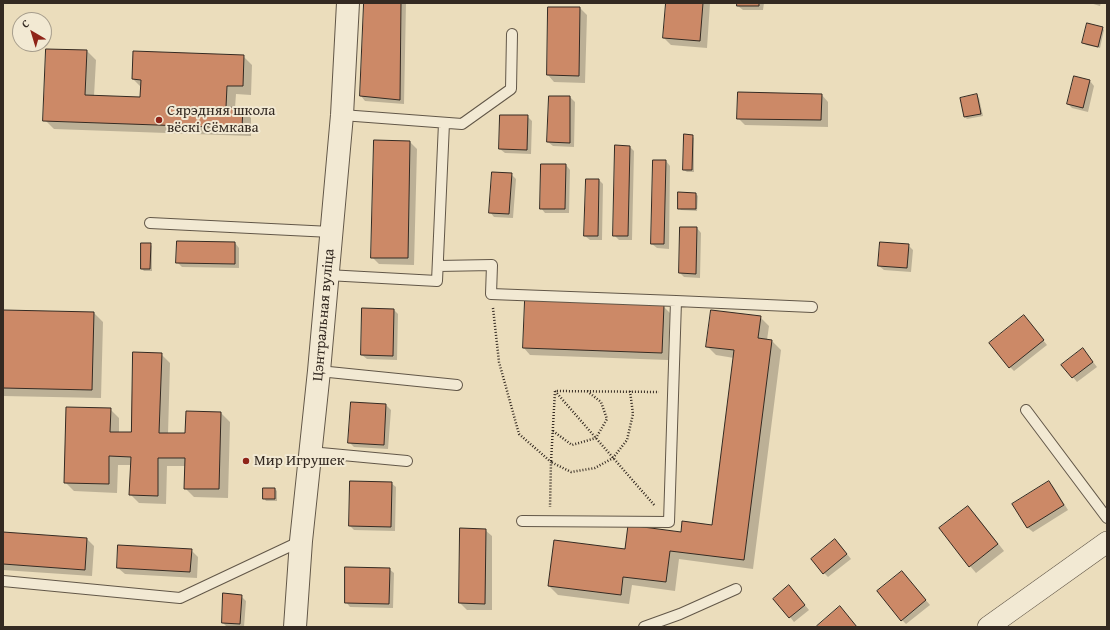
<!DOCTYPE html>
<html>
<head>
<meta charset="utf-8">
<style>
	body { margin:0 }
	#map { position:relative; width:1110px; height:630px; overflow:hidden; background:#ebddbc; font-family:"Gentium Book Plus",serif }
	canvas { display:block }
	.frame { position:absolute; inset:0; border:4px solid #342a22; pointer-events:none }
	.north { position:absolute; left:12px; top:12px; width:40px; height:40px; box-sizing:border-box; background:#f2e9d3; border:1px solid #a69d8c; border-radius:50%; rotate:322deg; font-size:11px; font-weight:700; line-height:16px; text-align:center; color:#342a22 }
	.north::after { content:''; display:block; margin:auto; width:14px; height:18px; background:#8f2418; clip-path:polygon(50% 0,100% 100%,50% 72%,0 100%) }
</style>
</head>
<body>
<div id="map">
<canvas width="1110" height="630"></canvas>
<div class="frame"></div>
<div class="north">С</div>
</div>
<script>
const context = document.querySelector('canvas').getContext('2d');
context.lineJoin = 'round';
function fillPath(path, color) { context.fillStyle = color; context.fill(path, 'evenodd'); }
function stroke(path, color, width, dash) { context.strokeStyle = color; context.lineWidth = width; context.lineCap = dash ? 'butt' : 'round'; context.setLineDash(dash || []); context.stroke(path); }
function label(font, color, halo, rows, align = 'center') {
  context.font = font + ' "Gentium Book Plus",serif'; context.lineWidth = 4; context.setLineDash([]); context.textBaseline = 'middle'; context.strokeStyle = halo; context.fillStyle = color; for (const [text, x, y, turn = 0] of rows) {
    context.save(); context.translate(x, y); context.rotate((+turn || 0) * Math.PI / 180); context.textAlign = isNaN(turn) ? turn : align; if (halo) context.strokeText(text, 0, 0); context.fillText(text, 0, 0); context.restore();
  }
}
fillPath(new Path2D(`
	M365 3H406L404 104 365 101 361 96Z
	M667 3H710L707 48 671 45 664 38Z
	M738 3H764L763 10H743L738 6Z
	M1090 3H1101L1100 6Z
	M580 8 587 15 585 83 554 82 548 75Z
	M1102 28 1104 30 1100 48 1086 45 1084 43Z
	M87 51 96 60 94 96 141 98 142 88 133 79 243 56 252 65 251 95 236 94 235 108 242 109 251 118V136L54 129 45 120Z
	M1090 81 1094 86 1088 112 1072 108 1068 104Z
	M822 95 828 102V127L745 125 738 118Z
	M977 96 979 98 983 116 967 119 965 117Z
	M549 97H570L575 102 574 147 553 146 548 142Z
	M527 116 532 121 531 154 505 153 500 149Z
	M692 136 694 138V172H687L684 170Z
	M410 142 417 149 414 265 379 264 372 257Z
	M630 147 634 151 632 240H619L614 235Z
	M666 161 670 166 669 249 657 248 652 244Z
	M566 165 570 170 569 213H545L541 208Z
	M511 174 516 179 513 218 494 217 490 212Z
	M599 180 603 184 602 240H590L585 236Z
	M696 194 698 196 697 211 681 210 679 208Z
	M697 228 701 233 700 278 684 277 680 273Z
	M235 243 239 248V268L182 267 177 262Z
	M150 244 152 246V271H144L142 269Z
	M908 245 913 250 911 272 884 270 879 266Z
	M663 306 670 313 668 360 530 355 524 348Z
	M394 310 398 314 397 360 367 359 362 355Z
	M3 311 94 313 103 322 101 398 3 396Z
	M760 317 769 326 767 340 772 341 781 350 753 569 679 559 675 591 632 585 629 604 558 595 549 586 626 550 682 533 713 526 734 358 716 355 707 346Z
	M1028 321 1047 345 1014 371 1010 367Z
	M161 354 170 363 168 434H186L221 413 230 422 228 498 194 497 185 488V466H167L166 504 139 503 130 494 131 465H118L117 493 74 491 65 482 110 409 119 418V433H132Z
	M1087 354 1097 367 1077 382 1063 365Z
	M352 403 386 405 391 410 388 449 354 447 349 442Z
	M1048 482 1053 486 1068 510 1033 532 1028 528 1013 504Z
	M391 483 396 487 395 531 354 530 350 526Z
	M275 489 277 491V501H266L264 498Z
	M968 507 975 514 1004 551 976 573 970 566Z
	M485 530 492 536V610H467L460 603Z
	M3 533 87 539 94 546 92 576 3 570Z
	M840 545 851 559 828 577 824 573Z
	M191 550 198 557 197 578 125 574 118 568Z
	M389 569 394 573 393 608 350 607 346 602Z
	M906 577 930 605 906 624 902 620Z
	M793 591 809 610 794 622 790 617Z
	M241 596 246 601 244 627H227L223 623Z`), '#0003');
const building = new Path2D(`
	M364 3H401L400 100 360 96Z
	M666 3H703L700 41 663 38Z
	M737 3H759V6H737Z
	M548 7H580L579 76 547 75Z
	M1087 23 1103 27 1098 47 1082 43Z
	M46 49 87 50 85 95 140 97 141 80 132 79 133 51 244 55 243 86H227L226 107 243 108 242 128 43 121Z
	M1074 76 1090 80 1083 108 1067 104Z
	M738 92 822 94 821 120 737 119Z
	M977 94 981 114 964 117 960 98Z
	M549 96H570V143L547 142Z
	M500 115H528L527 150 499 149Z
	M684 134 693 135 692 170H683Z
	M374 140 410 141 408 258H371Z
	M615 145 630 146 628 236H613Z
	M653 160H666L664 244H651Z
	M541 164H566L565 209H540Z
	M492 172 512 173 509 214 489 213Z
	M586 179H599L598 236H584Z
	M678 192 696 193V209H678Z
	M680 227H697L696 274 679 273Z
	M177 241 235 242V264L176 263Z
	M880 242 909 244 907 268 878 266Z
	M141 243H151L150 269H141Z
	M525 300 664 305 662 353 523 348Z
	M362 308 394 309 393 356 361 355Z
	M3 310 94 312 92 390 3 388Z
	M711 310 761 316 758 338 772 340 744 560 670 551 666 582 623 577 621 595 548 586 554 540 625 549 628 525 681 532 682 521 712 525 734 350 706 347Z
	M1024 315 1044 340 1009 368 989 343Z
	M1083 348 1093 362 1072 378 1061 365Z
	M133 352 162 353 159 433H185L186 411 221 412 219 489H184L185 458H158V496L129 495 131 457 109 456V484L64 483 66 407 111 408 110 432H131Z
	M351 402 386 404 384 445 348 443Z
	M350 481 392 482 391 527 349 526Z
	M1049 481 1064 505 1027 528 1012 504Z
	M263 488H275V499H263Z
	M968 506 998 544 969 567 939 528Z
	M460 528 486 529 485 604 459 603Z
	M3 532 87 538 85 570 3 564Z
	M835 539 847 554 823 574 811 559Z
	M118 545 192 549 190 572 117 568Z
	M345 567 390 568 389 604 345 603Z
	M902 571 926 600 901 621 877 591Z
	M789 585 805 605 789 618 773 599Z
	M223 593 242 595 240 624 222 623Z
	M840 606 857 627H818L817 626Z`);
fillPath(building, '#cc8967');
stroke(building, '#342a22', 1);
const service = new Path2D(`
	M342 115 462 124 511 89 512 34
	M150 223 331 232
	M438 266 492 265 491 294 676 301 669 522 522 521
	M327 275 437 281 444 123
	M676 301 812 307
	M319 371 457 385
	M1026 410 1107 518
	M310 452 407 461
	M3 581 180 598 301 541
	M644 627 680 614 736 589`);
const minor = new Path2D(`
	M988 627 1107 542`);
const tertiary = new Path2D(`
	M295 627 301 541 319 371 342 115 348 3`);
stroke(service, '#625748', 12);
stroke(minor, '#625748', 22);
stroke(tertiary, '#625748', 24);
stroke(new Path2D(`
	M493 308 499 362 519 434 551 462 550 507
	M555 391 655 506
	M630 391 633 414 627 440 613 458 595 468 571 472 551 462 555 391 659 392
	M553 431 572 445 596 438 607 419 601 402 587 391`), '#342a22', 2.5, [1, 2]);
stroke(service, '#f2e9d3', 10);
stroke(minor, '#f2e9d3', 21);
stroke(tertiary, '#f2e9d3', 22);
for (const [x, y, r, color] of [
	[159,120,4,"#8f2418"],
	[246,461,4,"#8f2418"]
]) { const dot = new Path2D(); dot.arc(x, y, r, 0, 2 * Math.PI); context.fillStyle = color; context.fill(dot); stroke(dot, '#f2e9d3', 1.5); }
label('15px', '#342a22', '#f2e9d3', [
	["Сярэдняя школа",167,111],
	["вёскі Сёмкава",167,128],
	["Мир Игрушек",254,461]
], 'left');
label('15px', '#342a22', '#f2e9d3', [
	["Цэнтральная вуліца",324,315,-85]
]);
</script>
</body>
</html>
